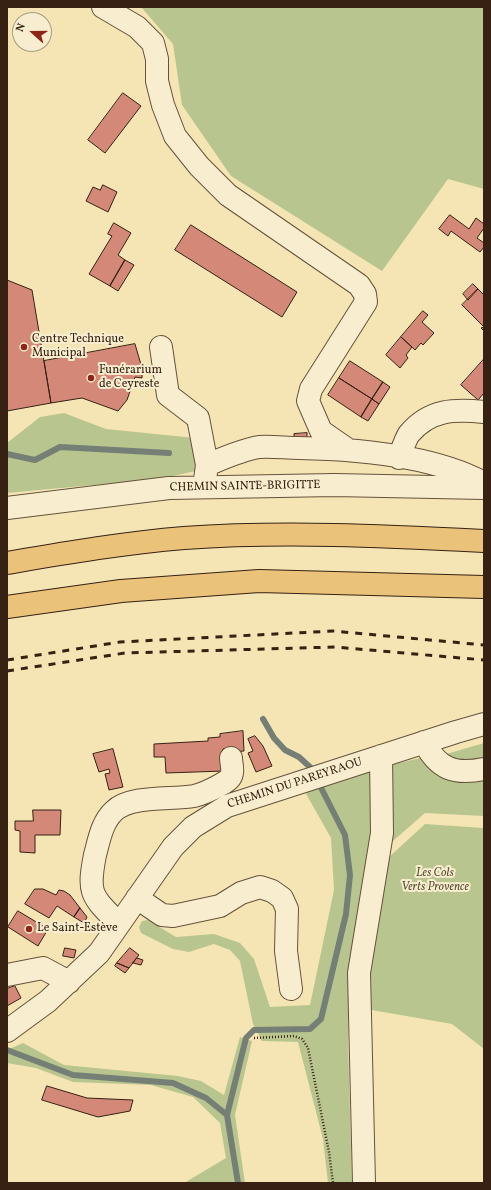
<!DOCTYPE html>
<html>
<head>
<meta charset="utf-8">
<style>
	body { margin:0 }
	#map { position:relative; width:491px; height:1190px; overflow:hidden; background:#f5e5b5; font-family:Vollkorn,serif }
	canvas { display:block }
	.frame { position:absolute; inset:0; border:8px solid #362113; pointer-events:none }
	.north { position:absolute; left:12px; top:12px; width:40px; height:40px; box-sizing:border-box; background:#f8eecf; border:1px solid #aa9c84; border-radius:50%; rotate:291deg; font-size:11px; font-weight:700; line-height:16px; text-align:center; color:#362113 }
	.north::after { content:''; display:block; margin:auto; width:14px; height:18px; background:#8f2418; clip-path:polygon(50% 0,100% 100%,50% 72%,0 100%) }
</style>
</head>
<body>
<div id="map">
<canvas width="491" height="1190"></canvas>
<div class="frame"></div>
<div class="north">N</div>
</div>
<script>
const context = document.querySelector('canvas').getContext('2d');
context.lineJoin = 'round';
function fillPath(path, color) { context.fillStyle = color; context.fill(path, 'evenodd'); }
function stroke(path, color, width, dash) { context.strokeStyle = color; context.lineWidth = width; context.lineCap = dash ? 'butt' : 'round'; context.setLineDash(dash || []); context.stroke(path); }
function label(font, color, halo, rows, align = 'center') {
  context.font = font + ' Vollkorn,serif'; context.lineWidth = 4; context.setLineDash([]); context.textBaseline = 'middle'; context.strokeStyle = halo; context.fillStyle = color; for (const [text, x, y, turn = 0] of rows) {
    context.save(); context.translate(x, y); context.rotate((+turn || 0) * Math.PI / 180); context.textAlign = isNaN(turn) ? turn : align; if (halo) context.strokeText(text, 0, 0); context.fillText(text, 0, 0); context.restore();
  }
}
fillPath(new Path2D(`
	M141 7H484V189L448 179 382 271 231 176 182 105 173 44Z
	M64 413 106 429 195 438 196 471 159 479 7 493V443L40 417Z
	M484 743V764L476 766 443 755Z
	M420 758 449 777 484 780V816L425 813 393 841 391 765Z
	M374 771 373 827 349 970 348 1041 352 1183H328L323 1139 298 1042 262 1041 253 1024 240 961 230 950 214 944 189 952 173 949 141 933 139 927 142 921 148 920 176 937 214 934 240 943 254 959 270 1007 310 1005 334 890 331 838 305 792Z
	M425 824 484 828V1049L452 1024 366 1009 376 934 388 858Z
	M240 1037 252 1041 235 1115 245 1183H184L226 1158 220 1123 193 1097 151 1085 73 1082 36 1068 7 1063V1050L23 1043 64 1065 178 1076 201 1081 224 1095Z`), '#b9c58f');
stroke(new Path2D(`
	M7 454 35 460 60 447 169 453
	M7 1050 73 1075 173 1083 206 1098 227 1115 238 1183
	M227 1115 246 1038 254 1030 310 1029 321 1019 346 914 350 875 345 835 311 768 299 757 285 750 274 738 263 719`), '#757f75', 6);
const building = new Path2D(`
	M123 93 141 106 105 153 88 140Z
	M103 185 117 192 108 212 86 201 93 187 100 190Z
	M450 215 469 229 476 218 484 224V228L477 238 484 243V247L480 252 451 231 448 236 439 229Z
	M114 223 131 233 118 255 125 260 110 286 89 274 112 236 108 234Z
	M191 225 297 292 282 317 175 250Z
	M125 260 134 265 118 291 110 286Z
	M7 280 32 290 51 403 7 411Z
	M473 284 478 289 468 300 463 294Z
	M478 289 484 295V331L481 328 484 327 462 305Z
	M423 311 428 315 422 322 434 333 423 345 421 343 415 350 401 337Z
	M401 337 412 347 406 355 408 358 400 368 386 355Z
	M135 344 142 368V378L135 377 127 400 118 411 82 398 51 403 44 361Z
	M484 359V393L478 400 461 385Z
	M350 361 383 382 372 399 339 378Z
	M339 378 372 399 361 417 328 395Z
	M383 382 390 387 379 404 372 399Z
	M372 399 379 404 368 421 361 417Z
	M307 433V441H294V434Z
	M243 731 244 751 231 752 228 748 223 749 224 771 166 773 165 757H154V744L208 741V738L220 737V734Z
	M255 736 263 746 272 766 256 772 248 753 253 751 248 739Z
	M113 749 123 787 109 790 105 774 110 773 109 769 99 772 93 754Z
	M33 810H61L60 835H35V853L20 852V831L15 830V821H33Z
	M35 889H43L56 895 59 890 64 891 70 895 80 908 74 917 57 906 49 918 25 904Z
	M80 908 87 917 84 923 74 917Z
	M18 911 48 929 38 946 8 927Z
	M65 948 76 950 74 958 63 956Z
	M130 948 139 955 129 968 117 963Z
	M137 958 143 960 141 965 133 963Z
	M117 963 129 968 125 973 115 966Z
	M15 986 21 998 7 1006V989Z
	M47 1086 87 1098 133 1100 130 1111 98 1117 42 1100Z`);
fillPath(building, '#d38878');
stroke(building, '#362113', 1);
const minor = new Path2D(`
	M103 7 137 27 153 43 157 59V81L163 105 175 136 199 166 228 195 359 285 365 294 366 302 311 389 308 401 321 431 347 449
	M161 347 168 395 198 418 207 465
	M399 458C402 450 405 440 409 434 430 409 455 409 484 412
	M204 487 207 465C224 458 241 450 259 447 272 446 286 448 299 448 357 449 432 455 484 483
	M7 508 169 488 334 485 484 488
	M424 742C438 769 454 775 484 769
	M137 898 162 915 173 916 220 906 241 893 260 887 272 891 282 898 287 909 286 951 291 989
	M119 924C92 896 87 895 95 855 99 840 102 822 114 811 131 795 171 800 194 796 204 794 213 789 222 784 227 781 231 779 232 773 233 769 231 762 231 758
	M7 975 43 968 69 982
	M7 1031 48 1001 99 953 173 847 193 827 227 806 456 732 484 724
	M364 1183 359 973 382 833 381 756`);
const highway = new Path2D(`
	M7 563C66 553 124 543 184 538 284 531 384 536 484 541
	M7 607 121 591 259 581 484 587`);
stroke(minor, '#66523c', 24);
stroke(highway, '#362113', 24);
stroke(new Path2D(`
	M254 1038 294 1036 302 1039 308 1048 329 1152 333 1183`), '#362113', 2.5, [1, 2]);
stroke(minor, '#f8eecf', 22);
stroke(highway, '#eac27a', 22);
stroke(new Path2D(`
	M7 660 120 642 333 631 484 645
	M7 671 125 653 335 647 484 660`), '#362113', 3, [7, 7]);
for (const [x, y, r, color] of [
	[24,347,4,"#8f2418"],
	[91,378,4,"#8f2418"],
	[29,929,4,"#8f2418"]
]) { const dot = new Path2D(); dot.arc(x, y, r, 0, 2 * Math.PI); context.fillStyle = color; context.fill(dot); stroke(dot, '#f8eecf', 1.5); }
label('12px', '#362113', '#f8eecf', [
	["Centre Technique",32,340],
	["Municipal",32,354],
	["Funérarium",99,371],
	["de Ceyreste",99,385],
	["Le Saint-Estève",37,929]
], 'left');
label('12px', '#362113', '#f8eecf', [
	["CHEMIN SAINTE-BRIGITTE",245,487,-1],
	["CHEMIN DU PAREYRAOU",295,784,-18]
]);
label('italic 12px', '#5d5238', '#f8eecf', [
	["Les Cols",435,874],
	["Verts Provence",435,888]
]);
</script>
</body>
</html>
